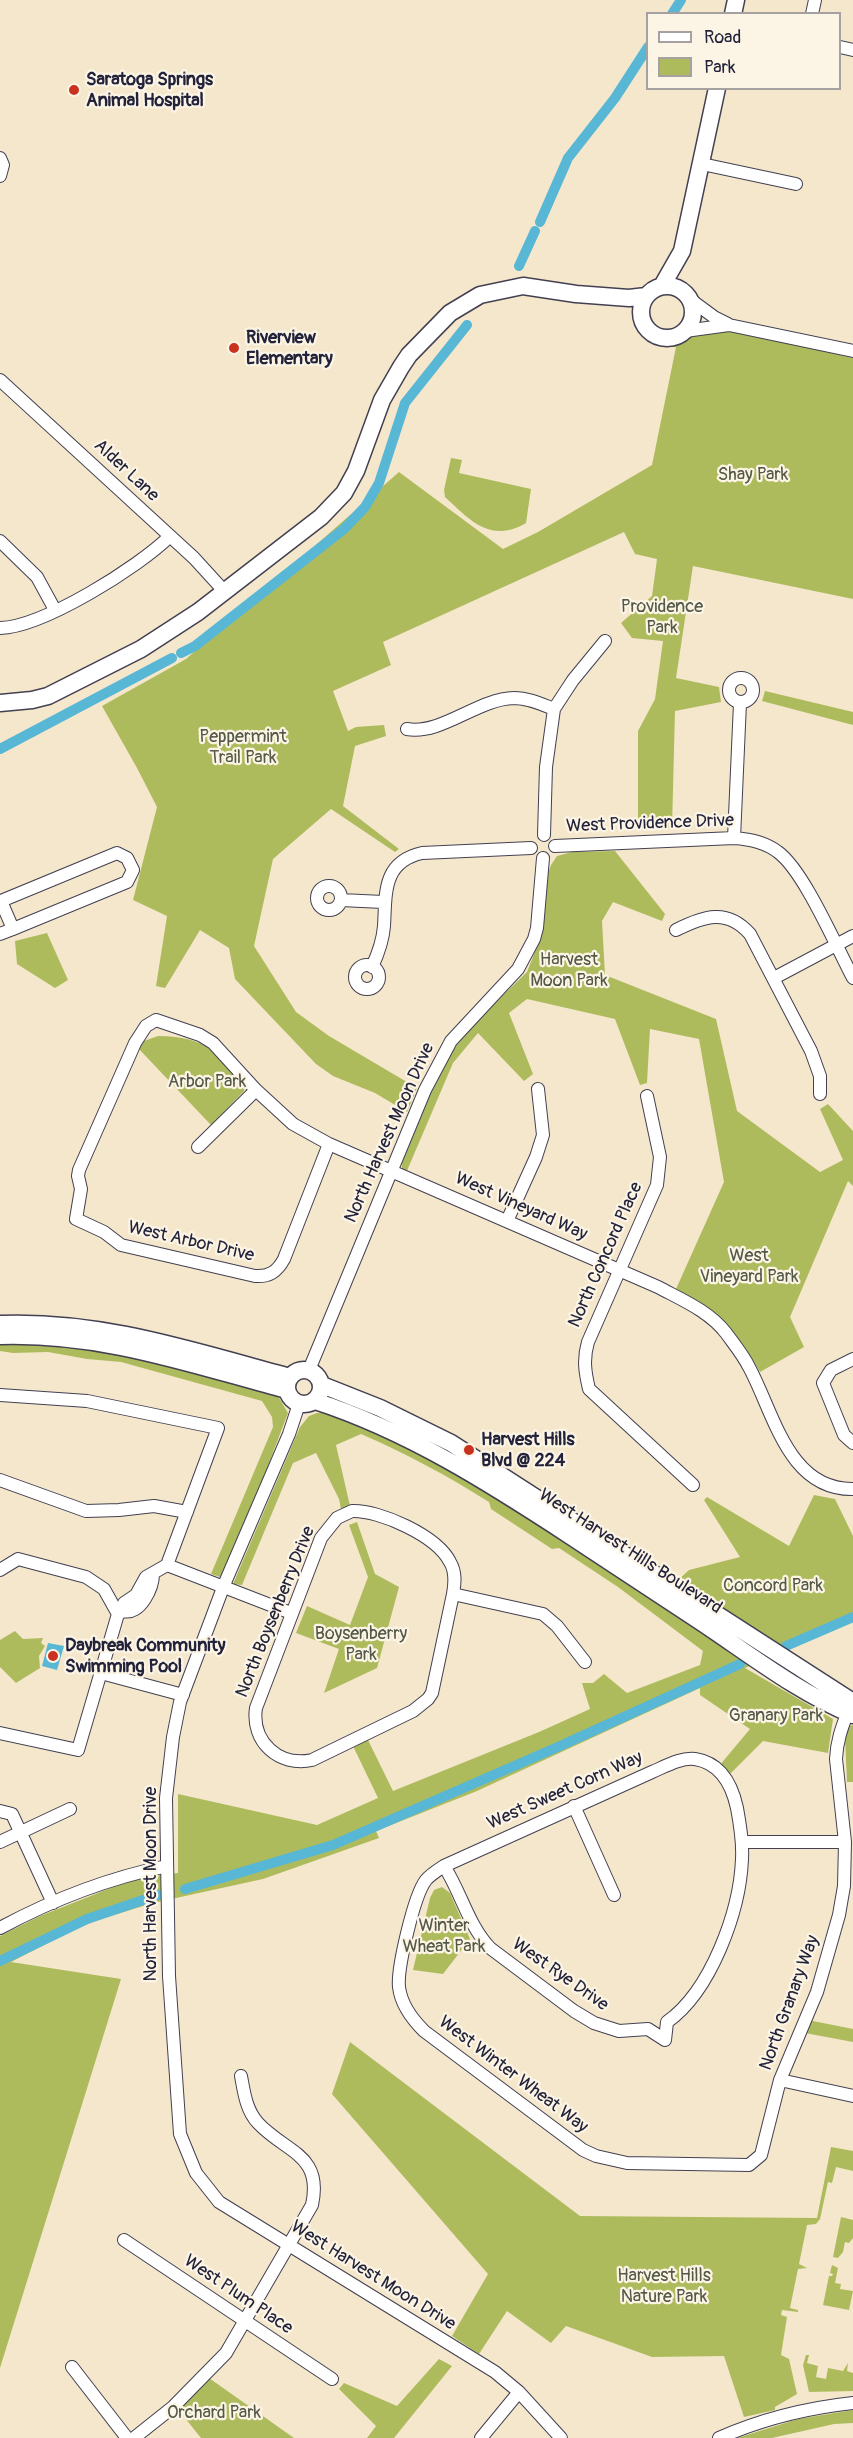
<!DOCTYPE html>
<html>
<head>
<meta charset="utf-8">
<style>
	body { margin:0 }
	#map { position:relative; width:853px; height:2438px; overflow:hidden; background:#f5e7cc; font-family:Pangolin,sans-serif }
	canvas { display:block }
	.legend { position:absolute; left:646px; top:12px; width:195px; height:78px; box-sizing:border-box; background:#fcf5e5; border:2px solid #a5a1a1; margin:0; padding:8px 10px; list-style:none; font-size:18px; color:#22223b }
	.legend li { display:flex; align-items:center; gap:12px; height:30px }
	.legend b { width:30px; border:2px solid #a5a1a1 }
</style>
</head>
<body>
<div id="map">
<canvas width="853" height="2438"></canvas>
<ul class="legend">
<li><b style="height:8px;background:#fff"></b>Road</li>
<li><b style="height:16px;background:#aebb5d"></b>Park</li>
</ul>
</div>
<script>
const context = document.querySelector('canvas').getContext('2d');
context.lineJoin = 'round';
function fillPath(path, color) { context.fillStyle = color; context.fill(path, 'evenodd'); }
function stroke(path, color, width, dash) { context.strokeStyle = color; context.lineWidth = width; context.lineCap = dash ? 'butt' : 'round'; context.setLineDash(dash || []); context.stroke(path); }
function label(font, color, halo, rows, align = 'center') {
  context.font = font + ' Pangolin,sans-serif'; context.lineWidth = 4.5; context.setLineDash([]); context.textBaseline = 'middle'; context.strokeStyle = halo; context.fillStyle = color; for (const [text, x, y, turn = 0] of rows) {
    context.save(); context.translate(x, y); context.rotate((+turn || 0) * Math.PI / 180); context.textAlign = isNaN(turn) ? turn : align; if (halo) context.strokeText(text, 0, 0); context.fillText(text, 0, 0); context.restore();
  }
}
fillPath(new Path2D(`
	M716 330 742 333 853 358V599L693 566 676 678 719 687 721 702 675 711 672 828 638 830V731L655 699 663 641 632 638 621 623 652 596 657 559 635 554 624 532 383 642 391 665 333 691 348 731 356 727 384 725 386 736 355 746 343 806 399 849 395 852 331 809 273 859 254 946 296 1012 329 1036 417 1088 407 1112 375 1093 333 1076 316 1064 235 979 229 948 200 930 165 988 156 986 167 916 133 900 157 807 137 768 102 706 186 659 399 472 503 549 538 532 652 465 676 347H669C676 337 703 333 716 330Z
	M451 458 462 460 459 473 531 489 526 523C490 544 470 520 445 497L444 490Z
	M765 691 853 712V725L762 701Z
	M615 851 665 914 662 921 613 902 602 921 605 975 716 1019 737 1111 820 1172 843 1160 820 1109 828 1104 853 1131V1186L848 1181 790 1317 804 1347 760 1372C739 1334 714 1309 676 1289L724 1182 699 1039 650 1029 647 1083 640 1085 615 1019 527 999 509 1013 533 1074 524 1081 478 1033 453 1063 406 1173 402 1168V1162L442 1065 471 1026 527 972 542 934 547 876 551 865 557 856 572 852Z
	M47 933 68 980 55 988 17 964 15 941Z
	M158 1036C208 1037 213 1051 245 1084L244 1091 211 1125 138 1048 144 1041Z
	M0 1341 118 1350 278 1396 288 1413 227 1574 220 1577 211 1574 273 1427 272 1417 262 1401 121 1362 87 1359 48 1352 13 1353 0 1351Z
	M317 1413H329L341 1419 343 1417 409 1448 472 1482 730 1652 761 1638 677 1581 689 1570 740 1557 704 1500 707 1497 789 1546 814 1495 835 1499 853 1536V1621L745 1668 833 1719 828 1753 763 1741 728 1776 719 1766 750 1729 700 1695V1688L477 1791 376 1831 379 1838 263 1879 153 1903 98 1920 75 1929 11 1962 121 1979 0 2368V1936L40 1916 136 1878 178 1873V1794L317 1825 378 1798 353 1746 368 1740 393 1791 539 1732 590 1709 582 1683H593L604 1674 627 1693 700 1665 703 1651 618 1587 559 1548 552 1549 491 1509 489 1502C448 1476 405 1453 361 1434L336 1445 350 1506 341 1509 339 1499 316 1453 293 1463 242 1585 233 1584 300 1427 309 1416Z
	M357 1522 375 1574 399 1587 377 1668 324 1693 339 1649 296 1633 307 1606 350 1625 368 1577 349 1525Z
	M15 1631 23 1639 43 1638 41 1643 45 1646 39 1656 40 1668 16 1683 0 1667V1640Z
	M853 1725V1782H847L845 1737 846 1727Z
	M442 1887 450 1893 470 1939 443 1974 413 1970 430 1898 434 1890Z
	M808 2020 853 2029V2042L805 2033Z
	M350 2042 580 2216 817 2218 831 2147 853 2151V2171L836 2167 832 2183 828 2182 820 2219 816 2224 807 2225 799 2264 807 2268 798 2269 790 2308 798 2310V2312L782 2310 781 2315 787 2317 781 2355 789 2359 797 2394 775 2407V2410L744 2417 724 2356 652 2357 566 2326 551 2343 507 2311 479 2354 452 2336 488 2274 332 2094Z
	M841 2217 853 2220V2238L849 2243 845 2242 843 2252 838 2258 833 2257Z
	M832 2265 838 2268 835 2283 841 2284 840 2289 853 2291 849 2310 823 2305 829 2276H832L833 2274 830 2273Z
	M806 2355H809L807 2363 818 2366 816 2377 826 2379 828 2368 843 2371 848 2363 847 2371 853 2373V2391L809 2392 803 2365Z
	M439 2359 452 2366 394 2438H367L376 2426 339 2389 344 2383 397 2406Z
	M209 2378 294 2438H201L177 2408Z
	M853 2410V2423L834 2424 772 2438H737L798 2419Z`), '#aebb5d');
fillPath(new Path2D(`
	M48 1643 64 1646 57 1670 42 1666Z`), '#57b7d5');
stroke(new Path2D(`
	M672 14 681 0
	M540 222 568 158 615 98 648 47
	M519 266 535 231
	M181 653 195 646 344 529 365 507 379 483 405 403 467 325
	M0 749 172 658
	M786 1646 853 1617
	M185 1889 333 1845 560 1746 740 1664
	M0 1961 87 1919 158 1895`), '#57b7d5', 10);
const street = new Path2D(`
	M812 14 815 0
	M840 47 853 50
	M0 158 3 165 0 176
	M702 164 796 184
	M691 300 714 317 728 324
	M685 331 729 325 853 351
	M0 380 194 558 225 592
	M0 541 37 577 55 610
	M0 628C43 627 139 567 170 536
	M729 690a12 12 0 1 1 24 0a12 12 0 1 1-24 0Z
	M407 729C442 735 477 699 514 698 528 698 541 704 554 709
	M544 835 546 767 554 709 573 680 605 641
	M734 838 740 703
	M555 846 734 838C750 839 765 842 778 852 804 871 836 946 853 978
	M317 898a12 12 0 1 1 24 0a12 12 0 1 1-24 0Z
	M341 900 383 902
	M676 930C704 916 727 908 750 934L811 1051 820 1076V1094
	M0 934 13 929 127 882 133 870 127 858 117 853 1 901 13 929
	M355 977a12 12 0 1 1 24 0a12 12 0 1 1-24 0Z
	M372 967C378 954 383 940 384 926 386 894 382 862 422 853L531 848
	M774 978 853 936
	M647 1096 660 1157 657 1185 588 1342C583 1359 585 1372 589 1389L693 1485
	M329 1144 284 1259C277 1272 269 1277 255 1276L121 1245 104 1232 76 1219 81 1189 78 1176 79 1170 135 1043 146 1026 156 1020 200 1035 213 1043 256 1090 293 1124 329 1144 658 1287C682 1300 709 1311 726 1333 734 1344 743 1355 749 1367 774 1413 788 1490 853 1489
	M198 1147 256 1090
	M507 1221 536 1157 543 1135 538 1089
	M853 1359 831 1370 823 1383 844 1435 853 1443
	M309 1370 425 1090 451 1041 518 969 534 939 537 928 543 858
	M0 1395 87 1401 218 1428 167 1565
	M299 1404 289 1434 224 1585 180 1702 173 1737 166 1798 169 1976 180 2134 196 2173 219 2202 495 2372 519 2392 561 2438
	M0 1480 86 1511 119 1510 154 1506 187 1512
	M352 1511C380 1510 437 1536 450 1562 456 1572 455 1583 453 1594L432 1693 428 1699 413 1711 312 1760C279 1767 251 1742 256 1708L321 1538 337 1518Z
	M167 1565 291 1613
	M0 1570 18 1559 86 1577 104 1589 118 1614
	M153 1574C153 1588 140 1616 123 1611L124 1603 136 1595 146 1577 167 1565
	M453 1594 543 1614 557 1626 585 1662
	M101 1673 183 1695
	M0 1733 78 1750 118 1614 123 1611
	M574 1806 614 1895
	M0 1811 12 1814 53 1903
	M0 1842 70 1809
	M742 1842H845
	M444 1866C461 1892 468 1925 490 1948L574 2011 594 2023 619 2031 648 2029 665 2040 667 2022C711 1991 740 1911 742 1859 743 1842 740 1824 737 1808 732 1785 721 1763 695 1759 681 1757 664 1767 652 1772L444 1866C438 1870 430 1875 426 1880 414 1895 397 1969 399 1987 401 2004 412 2019 424 2031L583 2150 596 2156 627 2163 749 2165 761 2155 780 2080 817 1992 839 1915 844 1886 845 1842 836 1759C837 1738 843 1725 850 1706
	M0 1928C52 1900 109 1878 167 1866
	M780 2080 853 2096
	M124 2240 332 2379
	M72 2367 127 2438
	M134 2438 173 2407 226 2353 312 2205C323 2154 286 2153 258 2123 246 2110 244 2092 241 2076
	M481 2438 519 2392
	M719 2438C762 2419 807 2408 853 2403`);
const secondary = new Path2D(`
	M733 14 736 0
	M641 312a26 26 0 1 1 52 0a26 26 0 1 1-52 0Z
	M662 286 682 251 717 88
	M0 703 32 700 48 696 141 649 198 612 321 517 344 493 356 471 382 400 401 367 409 355 450 313 480 295 523 286 576 294 629 298 646 296
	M0 1324C102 1320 193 1351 290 1377
	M0 1336C103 1333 189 1364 287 1390
	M287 1387a17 17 0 1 1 34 0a17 17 0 1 1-34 0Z
	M322 1385 380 1408 451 1443 853 1702
	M315 1401C408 1431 491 1484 572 1537 614 1565 656 1592 698 1620 748 1653 797 1692 853 1715`);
stroke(street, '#424051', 14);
stroke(secondary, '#424051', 19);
stroke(street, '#fff', 12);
stroke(secondary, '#fff', 16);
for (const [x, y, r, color] of [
	[74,90,6,"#c8321e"],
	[234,348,6,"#c8321e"],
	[469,1450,6,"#c8321e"],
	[53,1656,6,"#c8321e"]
]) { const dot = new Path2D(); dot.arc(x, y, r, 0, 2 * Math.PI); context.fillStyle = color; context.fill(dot); stroke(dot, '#fcf5e5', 2); }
label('bold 18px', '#22223b', '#fcf5e5', [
	["Saratoga Springs",86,80],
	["Animal Hospital",86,101],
	["Riverview",246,338],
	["Elementary",246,359],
	["Harvest Hills",481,1440],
	["Blvd @ 224",481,1461],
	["Daybreak Community",65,1646],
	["Swimming Pool",65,1667]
], 'left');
label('18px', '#22223b', '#fcf5e5', [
	["Alder Lane",126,471,43],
	["West Providence Drive",650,824,-2],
	["North Harvest Moon Drive",390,1133,-66],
	["West Vineyard Way",521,1207,24],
	["West Arbor Drive",191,1242,13],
	["North Concord Place",606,1255,-66],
	["West Harvest Hills Boulevard",630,1552,33],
	["North Boysenberry Drive",276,1612,-68],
	["West Sweet Corn Way",565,1791,-24],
	["North Harvest Moon Drive",151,1884,-90],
	["West Rye Drive",560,1975,35],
	["North Granary Way",790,2003,-70],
	["West Winter Wheat Way",513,2075,37],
	["West Harvest Moon Drive",373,2276,32],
	["West Plum Place",238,2295,34]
]);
label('18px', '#535847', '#fcf5e5', [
	["Shay Park",753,475],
	["Providence",662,607],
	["Park",662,628],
	["Peppermint",243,737],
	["Trail Park",243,758],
	["Harvest",569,960],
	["Moon Park",569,981],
	["Arbor Park",207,1082],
	["West",749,1256],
	["Vineyard Park",749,1277],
	["Concord Park",773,1586],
	["Boysenberry",361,1634],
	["Park",361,1655],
	["Granary Park",776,1716],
	["Winter",444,1926],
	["Wheat Park",444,1947],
	["Harvest Hills",664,2276],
	["Nature Park",664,2297],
	["Orchard Park",214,2413]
]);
</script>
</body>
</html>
